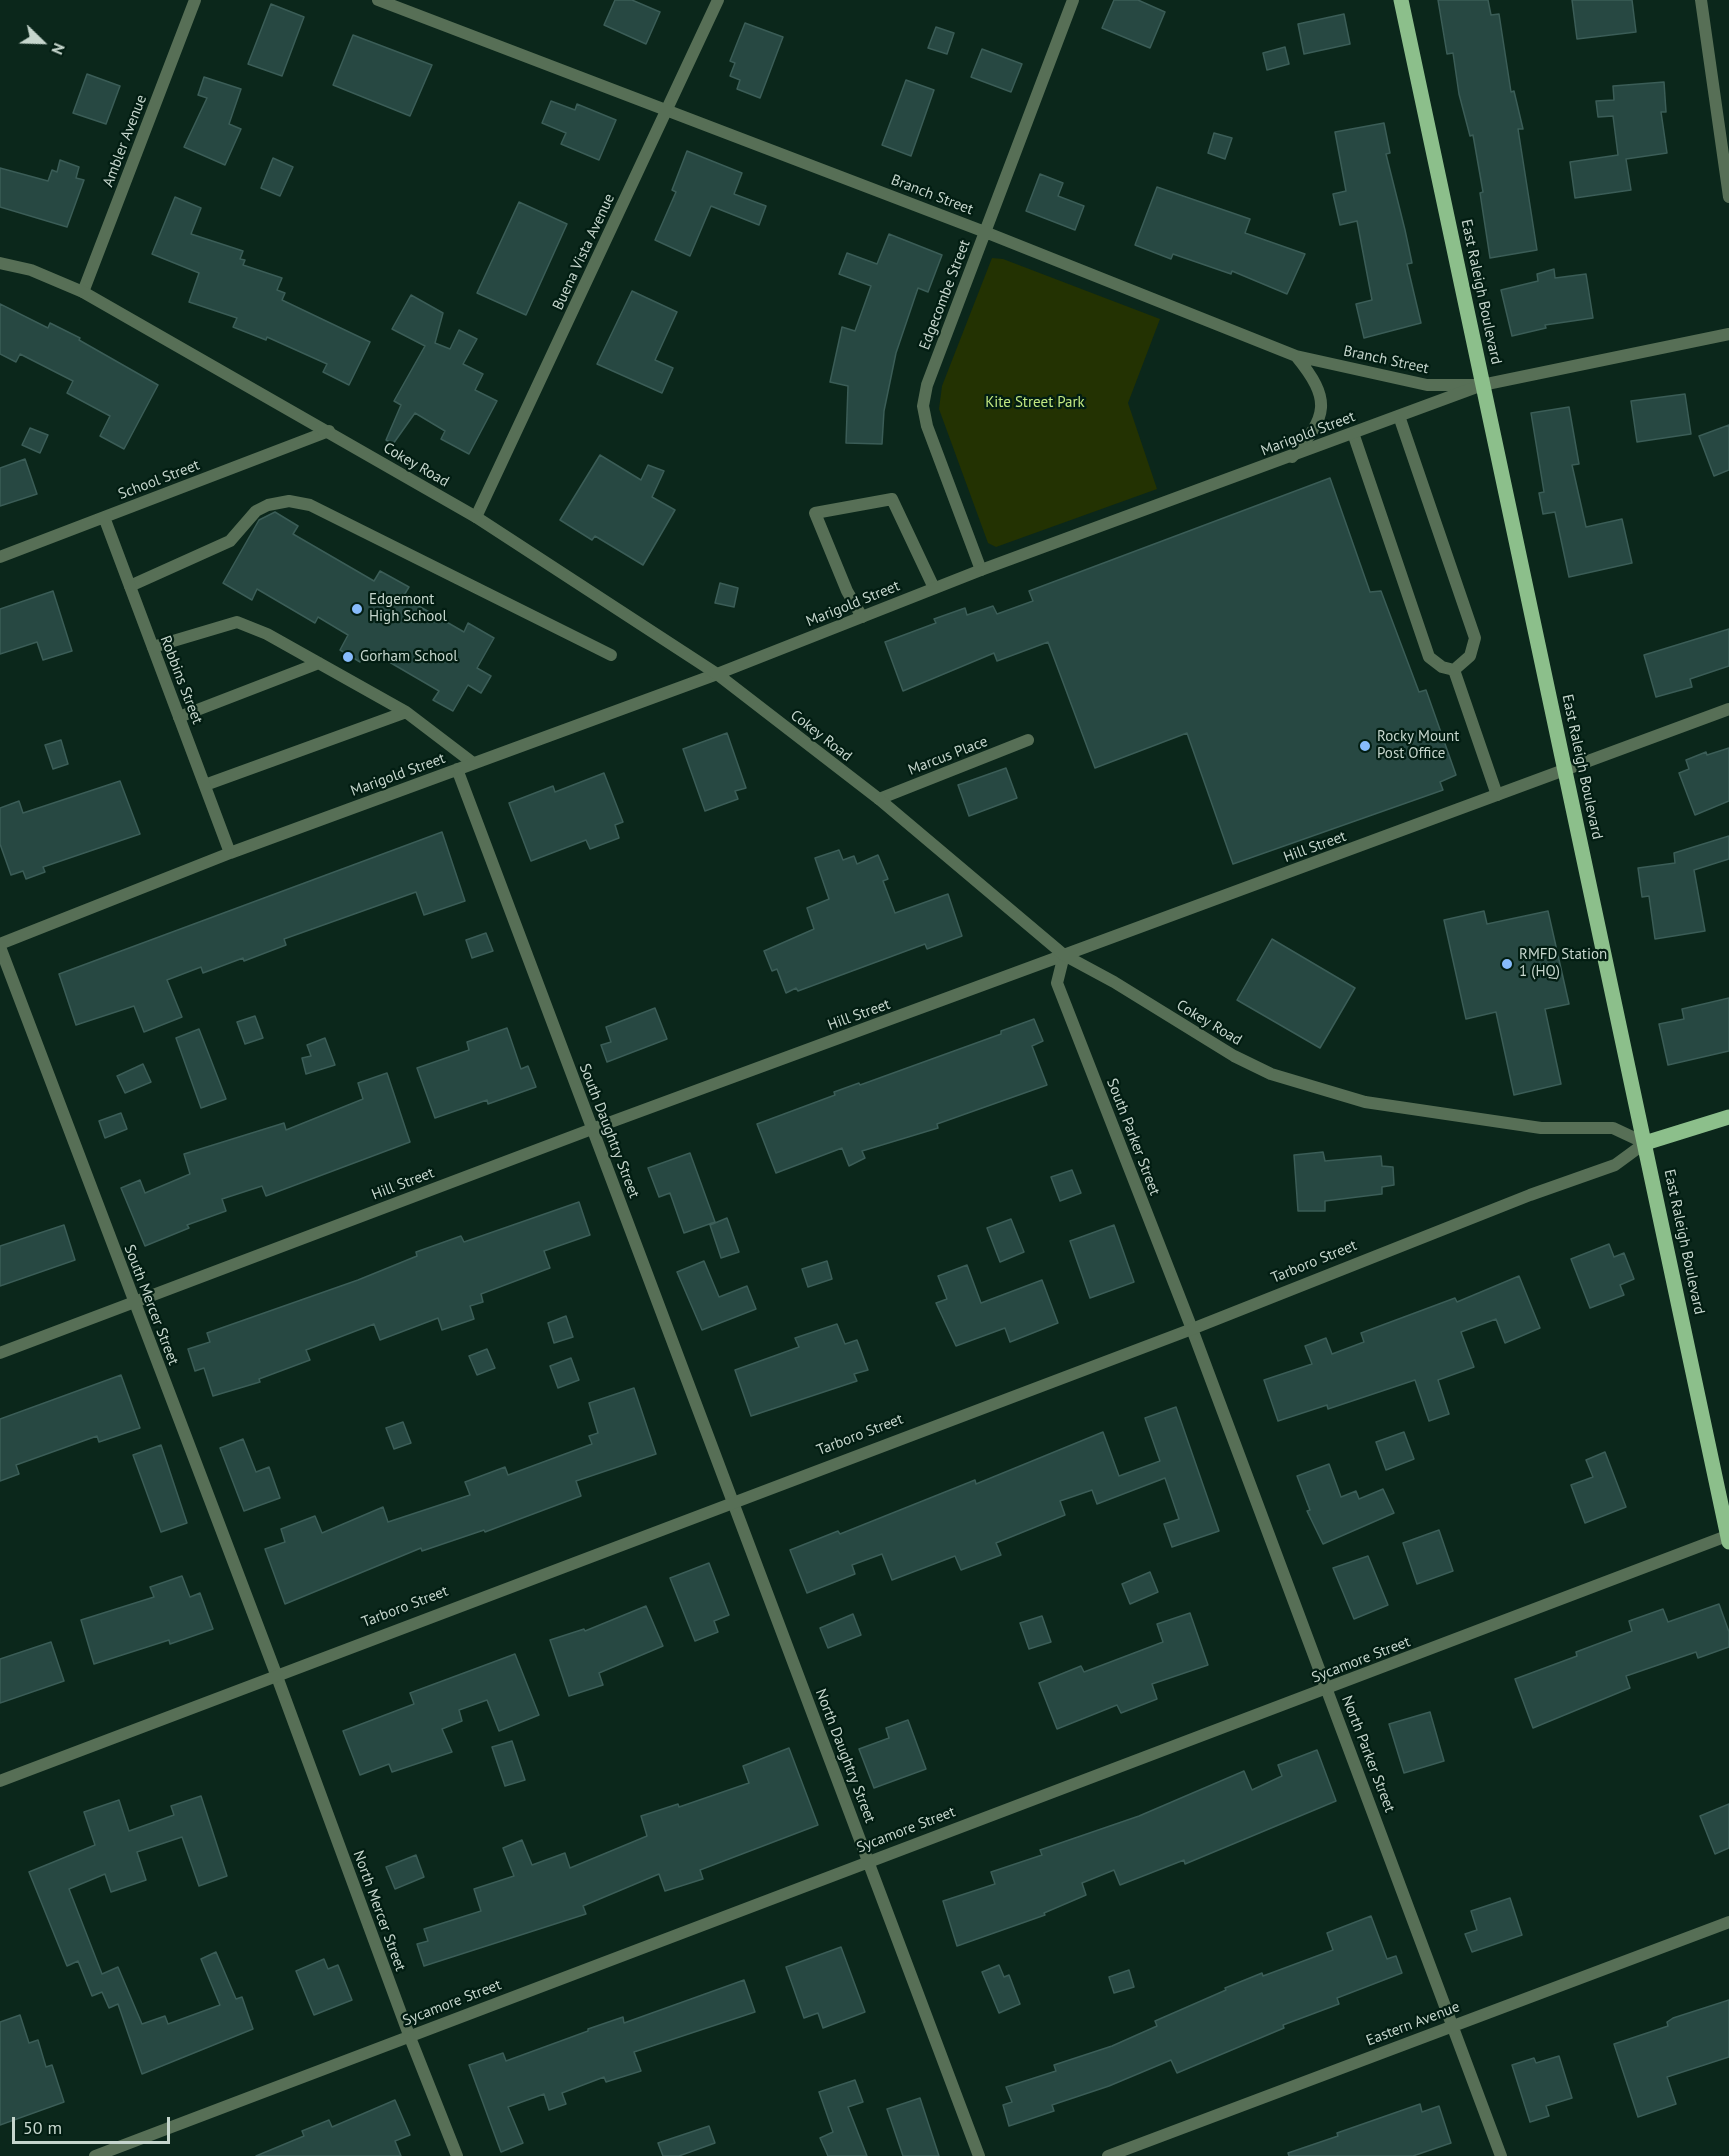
<!DOCTYPE html>
<html>
<head>
<meta charset="utf-8">
<style>
	body { margin:0 }
	#map { position:relative; width:1729px; height:2156px; overflow:hidden; background:#0b271b; font-family:"PT Sans",sans-serif }
	canvas { display:block }
	.north { position:absolute; left:12px; top:12px; width:60px; height:60px; -webkit-text-stroke:4px #021d12; paint-order:stroke; rotate:113deg; font-size:16px; font-weight:700; line-height:24px; text-align:center; color:#c6d6cd }
	.north::after { content:''; display:block; margin:auto; width:21px; height:27px; background:#c6d6cd; clip-path:polygon(50% 0,100% 100%,50% 72%,0 100%) }
	.scale { position:absolute; left:12px; top:2117px; width:158px; height:27px; box-sizing:border-box; border:3px solid #c6d6cd; border-top:0; padding-left:8px; font-size:18px; line-height:21px; white-space:nowrap; color:#c6d6cd; -webkit-text-stroke:4px #021d12; paint-order:stroke }
</style>
</head>
<body>
<div id="map">
<canvas width="1729" height="2156"></canvas>
<div class="north">N</div>
<div class="scale">50 m</div>
</div>
<script>
const context = document.querySelector('canvas').getContext('2d');
context.lineJoin = 'round';
function fillPath(path, color) { context.fillStyle = color; context.fill(path, 'evenodd'); }
function stroke(path, color, width, dash) { context.strokeStyle = color; context.lineWidth = width; context.lineCap = dash ? 'butt' : 'round'; context.setLineDash(dash || []); context.stroke(path); }
function label(font, color, halo, rows, align = 'center') {
  context.font = font + ' "PT Sans",sans-serif'; context.lineWidth = 4.5; context.setLineDash([]); context.textBaseline = 'middle'; context.strokeStyle = halo; context.fillStyle = color; for (const [text, x, y, turn = 0] of rows) {
    context.save(); context.translate(x, y); context.rotate((+turn || 0) * Math.PI / 180); context.textAlign = isNaN(turn) ? turn : align; if (halo) context.strokeText(text, 0, 0); context.fillText(text, 0, 0); context.restore();
  }
}
fillPath(new Path2D(`
	M992 258 1003 259 1160 319 1128 403 1157 489 996 547 988 543 939 409 942 386Z`), '#233202');
const building = new Path2D(`
	M615 0H632L660 12 646 44 604 25Z
	M1114 0H1138L1165 12 1150 48 1102 28Z
	M1438 0H1488L1491 15 1499 14 1511 92 1514 91 1523 129H1518L1537 250 1490 258 1480 193 1483 192 1473 135 1470 136 1459 94 1453 53 1447 54Z
	M1572 0H1632L1636 32 1577 39Z
	M271 4 304 17 282 76 248 64Z
	M1344 14 1350 44 1304 54 1298 24Z
	M745 23 783 37 760 98 737 89 740 80 730 76 735 63 730 61Z
	M936 27 954 33 947 54 928 48Z
	M353 35 432 65 410 116 333 85Z
	M1285 47 1289 64 1267 70 1263 53Z
	M982 49 1022 64 1011 92 971 77Z
	M87 74 120 86 106 124 73 113Z
	M204 77 241 89 229 124 241 129 225 165 184 147 207 98 198 95Z
	M906 80 934 90 911 156 882 145Z
	M1664 82 1666 112H1661L1667 153 1626 159 1631 190 1575 198 1570 162 1618 155 1613 116 1598 117 1596 101 1614 100 1613 86Z
	M551 101 575 110 577 104 616 120 599 160 561 144 566 133 542 123Z
	M1384 123 1390 153 1386 154 1405 230 1412 263 1407 264 1421 323 1364 338 1356 304 1372 300 1357 221 1340 225 1333 194 1346 191 1335 132Z
	M1214 133 1232 138 1225 159 1208 153Z
	M687 151 742 173 734 194 766 206 759 225 711 206 690 256 655 240 676 192 672 190Z
	M273 158 293 167 280 196 261 188Z
	M60 160 79 167 76 178 84 180 67 227 0 207V168L48 181 52 170 57 172Z
	M1040 174 1063 183 1058 196 1084 206 1075 230 1026 211Z
	M1157 187 1250 219 1245 233 1305 254 1287 294 1232 271 1231 274 1173 254 1171 259 1135 245Z
	M175 197 201 208 191 234 243 251 240 259 245 260 243 265 282 278 277 290 285 293 282 300 370 342 349 385 323 372 327 364 267 337 266 340 233 327 237 318 189 302 199 273 152 254Z
	M519 202 567 224 526 315 477 293Z
	M889 234 942 255 928 292 918 288 896 353 884 411 882 444 846 443 848 386 830 382 842 327 855 331 871 286 839 274 847 253 877 264Z
	M1554 269 1555 278 1586 274 1593 318 1545 325 1546 328 1512 336 1501 290 1538 281 1537 274Z
	M632 291 677 312 655 360 673 368 662 393 597 364Z
	M411 295 443 313 435 343 450 349 459 330 477 339 463 364 483 374 475 390 497 401 469 454 441 439 445 431 415 413 393 444 386 440 401 405 394 401 425 346 392 329Z
	M0 304 48 328 50 323 80 338 79 340 158 385 124 449 100 436 110 416 67 393 73 381 20 354 16 362 0 354Z
	M1685 394 1691 434 1637 442 1631 401Z
	M1569 407 1579 464 1572 465 1586 527 1622 519 1632 563 1569 577 1555 512 1543 514 1539 493 1544 492 1531 413Z
	M1729 425V470L1714 476 1699 436Z
	M30 428 48 435 40 453 22 445Z
	M600 455 641 480 648 465 664 471 652 497 675 510 643 565 595 536 592 540 560 520Z
	M25 459 37 494 0 506V468Z
	M1330 478 1370 592 1381 591 1419 692 1426 690 1456 775 1440 782 1443 790 1233 864 1187 733 1095 768 1048 642 997 661 994 653 903 691 885 642 936 623 934 619 965 608 967 615 993 606 997 614 1033 601 1029 591Z
	M275 512 298 526 293 534 374 581 380 571 409 587 403 597 464 632 468 623 494 638 477 668 491 676 481 693 468 685 453 711 433 700 439 691 367 649 360 662 340 650 348 635 318 617 315 623 257 589 252 600 223 583 259 520Z
	M720 583 738 588 734 607 715 603Z
	M53 591 72 651 43 660 37 642 0 654V609Z
	M1729 629V666L1690 679 1692 687 1656 697 1644 655Z
	M727 733 746 788 735 791 738 799 705 811 683 749Z
	M61 740 68 764 53 769 45 745Z
	M1729 748V801L1695 815 1679 773 1689 769 1686 760 1706 752 1707 755Z
	M1006 768 1017 798 969 816 958 785Z
	M604 773 623 822 615 825 619 838 590 849 586 840 531 861 509 803 553 786 555 792Z
	M120 781 140 834 43 867 45 872 26 879 23 871 11 875 0 844V808L19 801 23 813Z
	M442 832 465 901 424 915 416 892 284 939 286 945 244 961 243 958 203 973 201 967 167 980 182 1017 144 1032 134 1006 76 1025 59 974Z
	M1729 836V859L1694 870 1705 931 1655 939 1649 896 1642 897 1638 868 1675 863 1674 853Z
	M839 850 843 860 854 856 857 864 878 855 888 879 883 881 895 913 948 894 962 936 927 949 925 944 798 991 796 988 786 993 777 969 772 971 764 951 814 929 807 908 829 899 815 858Z
	M1484 911 1487 924 1548 911 1569 1004 1545 1009 1561 1084 1514 1095 1496 1012 1466 1019 1444 920Z
	M486 933 493 951 472 958 466 940Z
	M1272 939 1355 988 1320 1048 1237 1000Z
	M1729 998V1051L1668 1065 1659 1024 1684 1019 1682 1009Z
	M655 1008 667 1039 607 1062 601 1045 611 1042 606 1027Z
	M255 1016 263 1038 245 1044 237 1022Z
	M1034 1019 1043 1041 1032 1046 1047 1085 937 1124 938 1128 862 1151 865 1158 849 1166 842 1148 776 1173 757 1124 835 1095 834 1092 859 1083 860 1085 1001 1034V1031Z
	M507 1028 521 1069 528 1066 536 1087 488 1104 487 1100 435 1118 417 1068 469 1050 467 1042Z
	M199 1029 226 1099 201 1108 176 1038Z
	M325 1038 335 1065 306 1074 302 1058 311 1056 307 1045Z
	M143 1064 151 1082 125 1093 117 1076Z
	M387 1073 410 1142 266 1196 262 1186 222 1199 226 1211 187 1225 189 1228 145 1246 121 1188 140 1180 145 1193 190 1174 184 1154 284 1123 286 1130 363 1099 358 1083Z
	M121 1113 127 1129 105 1138 99 1121Z
	M1323 1152 1325 1161 1381 1156 1382 1166 1393 1167 1394 1185 1382 1187V1194L1325 1201V1211H1298L1294 1155Z
	M690 1153 715 1222 684 1233 670 1193 659 1197 648 1168Z
	M1072 1170 1081 1193 1060 1201 1051 1177Z
	M579 1202 590 1235 544 1251 550 1268 481 1294 483 1302 470 1306 474 1319 442 1330 438 1318 380 1340 374 1324 306 1350 310 1360 259 1379 260 1382 213 1396 204 1368 195 1371 188 1349 210 1342 207 1333 358 1280 417 1256 416 1252 461 1236 464 1242Z
	M727 1218 739 1252 721 1258 710 1225Z
	M1011 1219 1024 1252 1000 1262 987 1228Z
	M64 1225 75 1260 0 1286V1246Z
	M1114 1225 1134 1282 1090 1298 1070 1241Z
	M1609 1244 1614 1257 1624 1253 1634 1279 1620 1285 1624 1295 1590 1308 1571 1259Z
	M704 1261 719 1297 747 1286 756 1309 702 1330 677 1272Z
	M827 1261 832 1279 808 1287 802 1269Z
	M967 1265 981 1303 1042 1280 1058 1323 1010 1342 1005 1328 956 1346 936 1303 947 1299 938 1276Z
	M1519 1276 1540 1328 1505 1343 1496 1319 1461 1332 1474 1367 1438 1380 1449 1414 1429 1421 1415 1380 1328 1409 1327 1405 1278 1421 1264 1380 1312 1364 1305 1346 1326 1338 1332 1354 1364 1342 1361 1333 1455 1298 1457 1302Z
	M566 1316 573 1337 554 1343 548 1323Z
	M837 1324 845 1344 857 1340 868 1370 854 1374 857 1381 751 1416 735 1370 799 1347 795 1338Z
	M487 1349 495 1368 477 1375 469 1356Z
	M571 1358 579 1380 558 1388 550 1366Z
	M121 1375 140 1428 99 1442 97 1436 16 1465 19 1474 0 1481V1419Z
	M634 1388 656 1454 576 1481 581 1496 485 1532 484 1530 422 1551 421 1548 285 1604 265 1549 285 1542 281 1529 315 1516 322 1533 383 1507 388 1522 470 1495 465 1482 505 1467 508 1475 592 1444 589 1436 598 1433 589 1403Z
	M1176 1407 1219 1531 1172 1547 1164 1524 1179 1519 1165 1478 1097 1504 1092 1490 1060 1501 1065 1515 996 1543 1001 1555 961 1570 955 1556 892 1580 882 1554 852 1565 855 1574 807 1593 790 1550 838 1531 840 1534 975 1480 976 1484 1103 1432 1119 1476 1160 1461 1145 1418Z
	M403 1422 411 1443 394 1449 386 1428Z
	M1404 1432 1414 1459 1386 1470 1376 1442Z
	M243 1439 256 1472 269 1467 280 1498 244 1511 220 1448Z
	M161 1445 187 1523 161 1532 133 1455Z
	M1605 1452 1626 1507 1585 1523 1571 1485 1593 1477 1586 1460Z
	M1329 1464 1341 1497 1356 1491 1359 1499 1383 1489 1394 1513 1323 1544 1307 1511 1310 1510 1297 1476Z
	M1439 1530 1453 1571 1417 1584 1403 1543Z
	M1368 1556 1388 1605 1354 1619 1333 1568Z
	M709 1563 729 1615 714 1621 718 1632 695 1641 670 1578Z
	M1150 1572 1158 1592 1130 1604 1122 1584Z
	M182 1576 190 1597 200 1593 213 1629 170 1644 169 1640 94 1664 81 1620 154 1597 150 1587Z
	M1719 1604 1729 1632V1647L1698 1658 1696 1652 1626 1676 1630 1688 1533 1728 1515 1679 1577 1656 1576 1652 1632 1631 1629 1621 1663 1609 1668 1622Z
	M646 1606 663 1646 599 1673 603 1685 569 1696 550 1640 584 1629 585 1631Z
	M1190 1613 1208 1665 1152 1684 1157 1699 1121 1713 1117 1705 1057 1729 1039 1683 1081 1666 1084 1672 1163 1642 1157 1624Z
	M853 1614 861 1635 828 1648 820 1628Z
	M1042 1616 1051 1642 1029 1649 1020 1623Z
	M51 1642 64 1681 0 1703V1659Z
	M515 1654 539 1715 499 1731 487 1700 459 1710 462 1721 442 1729 452 1752 392 1772 389 1764 360 1775 343 1731 414 1704 410 1693Z
	M1430 1712 1444 1761 1404 1773 1389 1724Z
	M908 1720 926 1769 874 1788 859 1749 889 1738 886 1728Z
	M512 1741 525 1780 505 1786 492 1747Z
	M789 1748 818 1825 700 1870 703 1879 665 1891 659 1874 583 1906 586 1914 424 1966 417 1944 428 1941 424 1929 481 1911 474 1889 514 1876 503 1848 522 1840 532 1865 565 1853 570 1868 647 1836 641 1816 678 1804 679 1807 749 1783 743 1766Z
	M1317 1750 1336 1801 1185 1864 1184 1860 1120 1885 1114 1870 1082 1883 1086 1895 1044 1913 1045 1915 957 1946 943 1901 995 1884 991 1872 1042 1855 1040 1850 1139 1816 1244 1771 1252 1790 1282 1776 1278 1765Z
	M201 1796 227 1876 199 1886 182 1837 137 1852 146 1880 111 1892 105 1874 69 1889 102 1974 118 1967 142 2024 165 2016 168 2024 220 2005 201 1959 216 1952 236 1999 242 1997 253 2029 142 2074 118 2004 109 2008 102 1992 92 1996 78 1961 67 1966 29 1872 95 1845 84 1812 119 1800 129 1831 174 1815 171 1806Z
	M1729 1804V1848L1715 1854 1700 1816Z
	M416 1855 424 1877 395 1889 386 1867Z
	M1510 1898 1522 1935 1472 1952 1465 1934 1477 1930 1471 1911Z
	M1371 1916 1387 1959 1396 1956 1402 1973 1337 1998 1339 2004 1283 2025 1284 2028 1177 2073 1171 2060 1109 2086 1052 2105 1054 2111 1009 2126 1003 2105 1012 2102 1006 2087 1056 2071 1054 2065 1112 2046 1157 2026 1155 2021 1226 1990 1225 1988 1262 1973 1263 1976 1333 1950 1327 1933Z
	M841 1947 865 2012 823 2028 818 2013 804 2018 786 1967Z
	M324 1959 328 1969 338 1965 352 2000 314 2015 296 1971Z
	M999 1965 1004 1977 1009 1975 1020 2004 999 2013 982 1972Z
	M1129 1970 1134 1987 1114 1993 1109 1977Z
	M744 1980 755 2012 634 2052 641 2071 606 2082 604 2077 562 2093 566 2104 549 2110 544 2094 508 2107 523 2143 501 2152 469 2065 503 2053 506 2061 588 2031V2029L623 2017 624 2023Z
	M1729 2000V2057L1667 2077 1676 2104 1638 2117 1614 2044 1668 2026 1667 2022 1673 2018Z
	M20 2015 29 2043 38 2040 46 2067 52 2065 64 2102 0 2125V2022Z
	M1559 2056 1572 2098 1546 2106 1549 2116 1530 2122 1512 2065 1534 2058 1536 2063Z
	M855 2080 863 2102 848 2107 867 2156H828L820 2138 833 2132 819 2092Z
	M920 2098 939 2156H903L887 2109Z
	M395 2100 410 2135 395 2141 401 2156H256L304 2136 302 2131 329 2120 332 2127Z
	M1420 2104 1422 2112 1439 2106 1451 2143 1413 2156H1289L1288 2153 1338 2136 1337 2133Z
	M709 2126 715 2143 679 2156H663L658 2143Z`);
fillPath(building, '#274842');
stroke(building, '#3b5d57', 1.5);
stroke(new Path2D(`
	M1399 416 1475 638 1470 656 1454 670
	M1353 433 1429 657 1442 667 1454 670
	M130 586 230 541 256 511 268 505 289 501 310 505 611 655
	M862 617 847 591 815 513 892 499 934 588
	M153 647 237 622 267 634 406 712
	M1454 670 1497 795
	M179 717 319 663
	M205 785 406 712 473 763`), '#576f56', 12);
stroke(new Path2D(`
	M378 0 985 232 1296 356 1427 385H1481
	M1701 0 1729 197
	M83 292 195 0
	M1292 457C1328 416 1332 400 1296 356
	M104 517 230 853
	M476 517 718 0
	M0 557 329 431
	M981 570 927 426 923 406 927 385 1073 0
	M457 769 979 2156
	M879 799 1028 740
	M0 944 230 853 717 674
	M0 947 276 1674 409 2035 457 2156
	M1064 955 1057 983 1192 1329 1501 2156
	M0 1353 592 1129 1064 955
	M95 2156 1729 1535
	M1108 2156 1729 1922`), '#576f56', 12);
stroke(new Path2D(`
	M0 263 31 270 83 292 476 517 717 674 879 799 1064 955 1114 982 1234 1056 1271 1074 1365 1102 1541 1128H1613L1645 1143 1615 1165 1530 1195 1192 1329 0 1781
	M717 674 981 570 1482 385 1729 334
	M1064 955 1729 709`), '#576f56', 12);
stroke(new Path2D(`
	M1401 0 1729 1542
	M1645 1143 1729 1117`), '#8cbf8b', 15);
for (const [x, y, r, color] of [
	[357,609,6,"#87bbfb"],
	[348,657,6,"#87bbfb"],
	[1365,746,6,"#87bbfb"],
	[1507,964,6,"#87bbfb"]
]) { const dot = new Path2D(); dot.arc(x, y, r, 0, 2 * Math.PI); context.fillStyle = color; context.fill(dot); stroke(dot, '#021d12', 2); }
label('15px', '#c6d6cd', '#021d12', [
	["Ambler Avenue",125,141,-69],
	["Branch Street",932,195,21],
	["Buena Vista Avenue",584,252,-65],
	["East Raleigh Boulevard",1481,292,78],
	["Edgecombe Street",945,295,-69],
	["Branch Street",1386,360,12],
	["Marigold Street",1308,434,-21],
	["Cokey Road",416,465,30],
	["School Street",159,480,-21],
	["Marigold Street",853,604,-22],
	["Robbins Street",181,680,69],
	["Cokey Road",821,736,38],
	["Marcus Place",948,756,-21],
	["East Raleigh Boulevard",1582,767,78],
	["Marigold Street",398,775,-20],
	["Hill Street",1315,847,-20],
	["Hill Street",859,1015,-20],
	["Cokey Road",1209,1023,31],
	["South Daughtry Street",609,1131,69],
	["South Parker Street",1133,1137,69],
	["Hill Street",403,1184,-21],
	["East Raleigh Boulevard",1684,1242,78],
	["Tarboro Street",1314,1262,-22],
	["South Mercer Street",151,1305,69],
	["Tarboro Street",860,1435,-21],
	["Tarboro Street",405,1607,-21],
	["Sycamore Street",1361,1660,-21],
	["North Parker Street",1368,1754,69],
	["North Daughtry Street",845,1756,69],
	["Sycamore Street",906,1830,-21],
	["North Mercer Street",379,1911,70],
	["Sycamore Street",452,2003,-21],
	["Eastern Avenue",1413,2024,-21]
]);
label('15px', '#c1e780', '#021d12', [
	["Kite Street Park",1035,403]
]);
label('15px', '#c6d6cd', '#021d12', [
	["Edgemont",369,600],
	["High School",369,617],
	["Gorham School",360,657],
	["Rocky Mount",1377,737],
	["Post Office",1377,754],
	["RMFD Station",1519,955],
	["1 (HQ)",1519,972]
], 'left');
</script>
</body>
</html>
